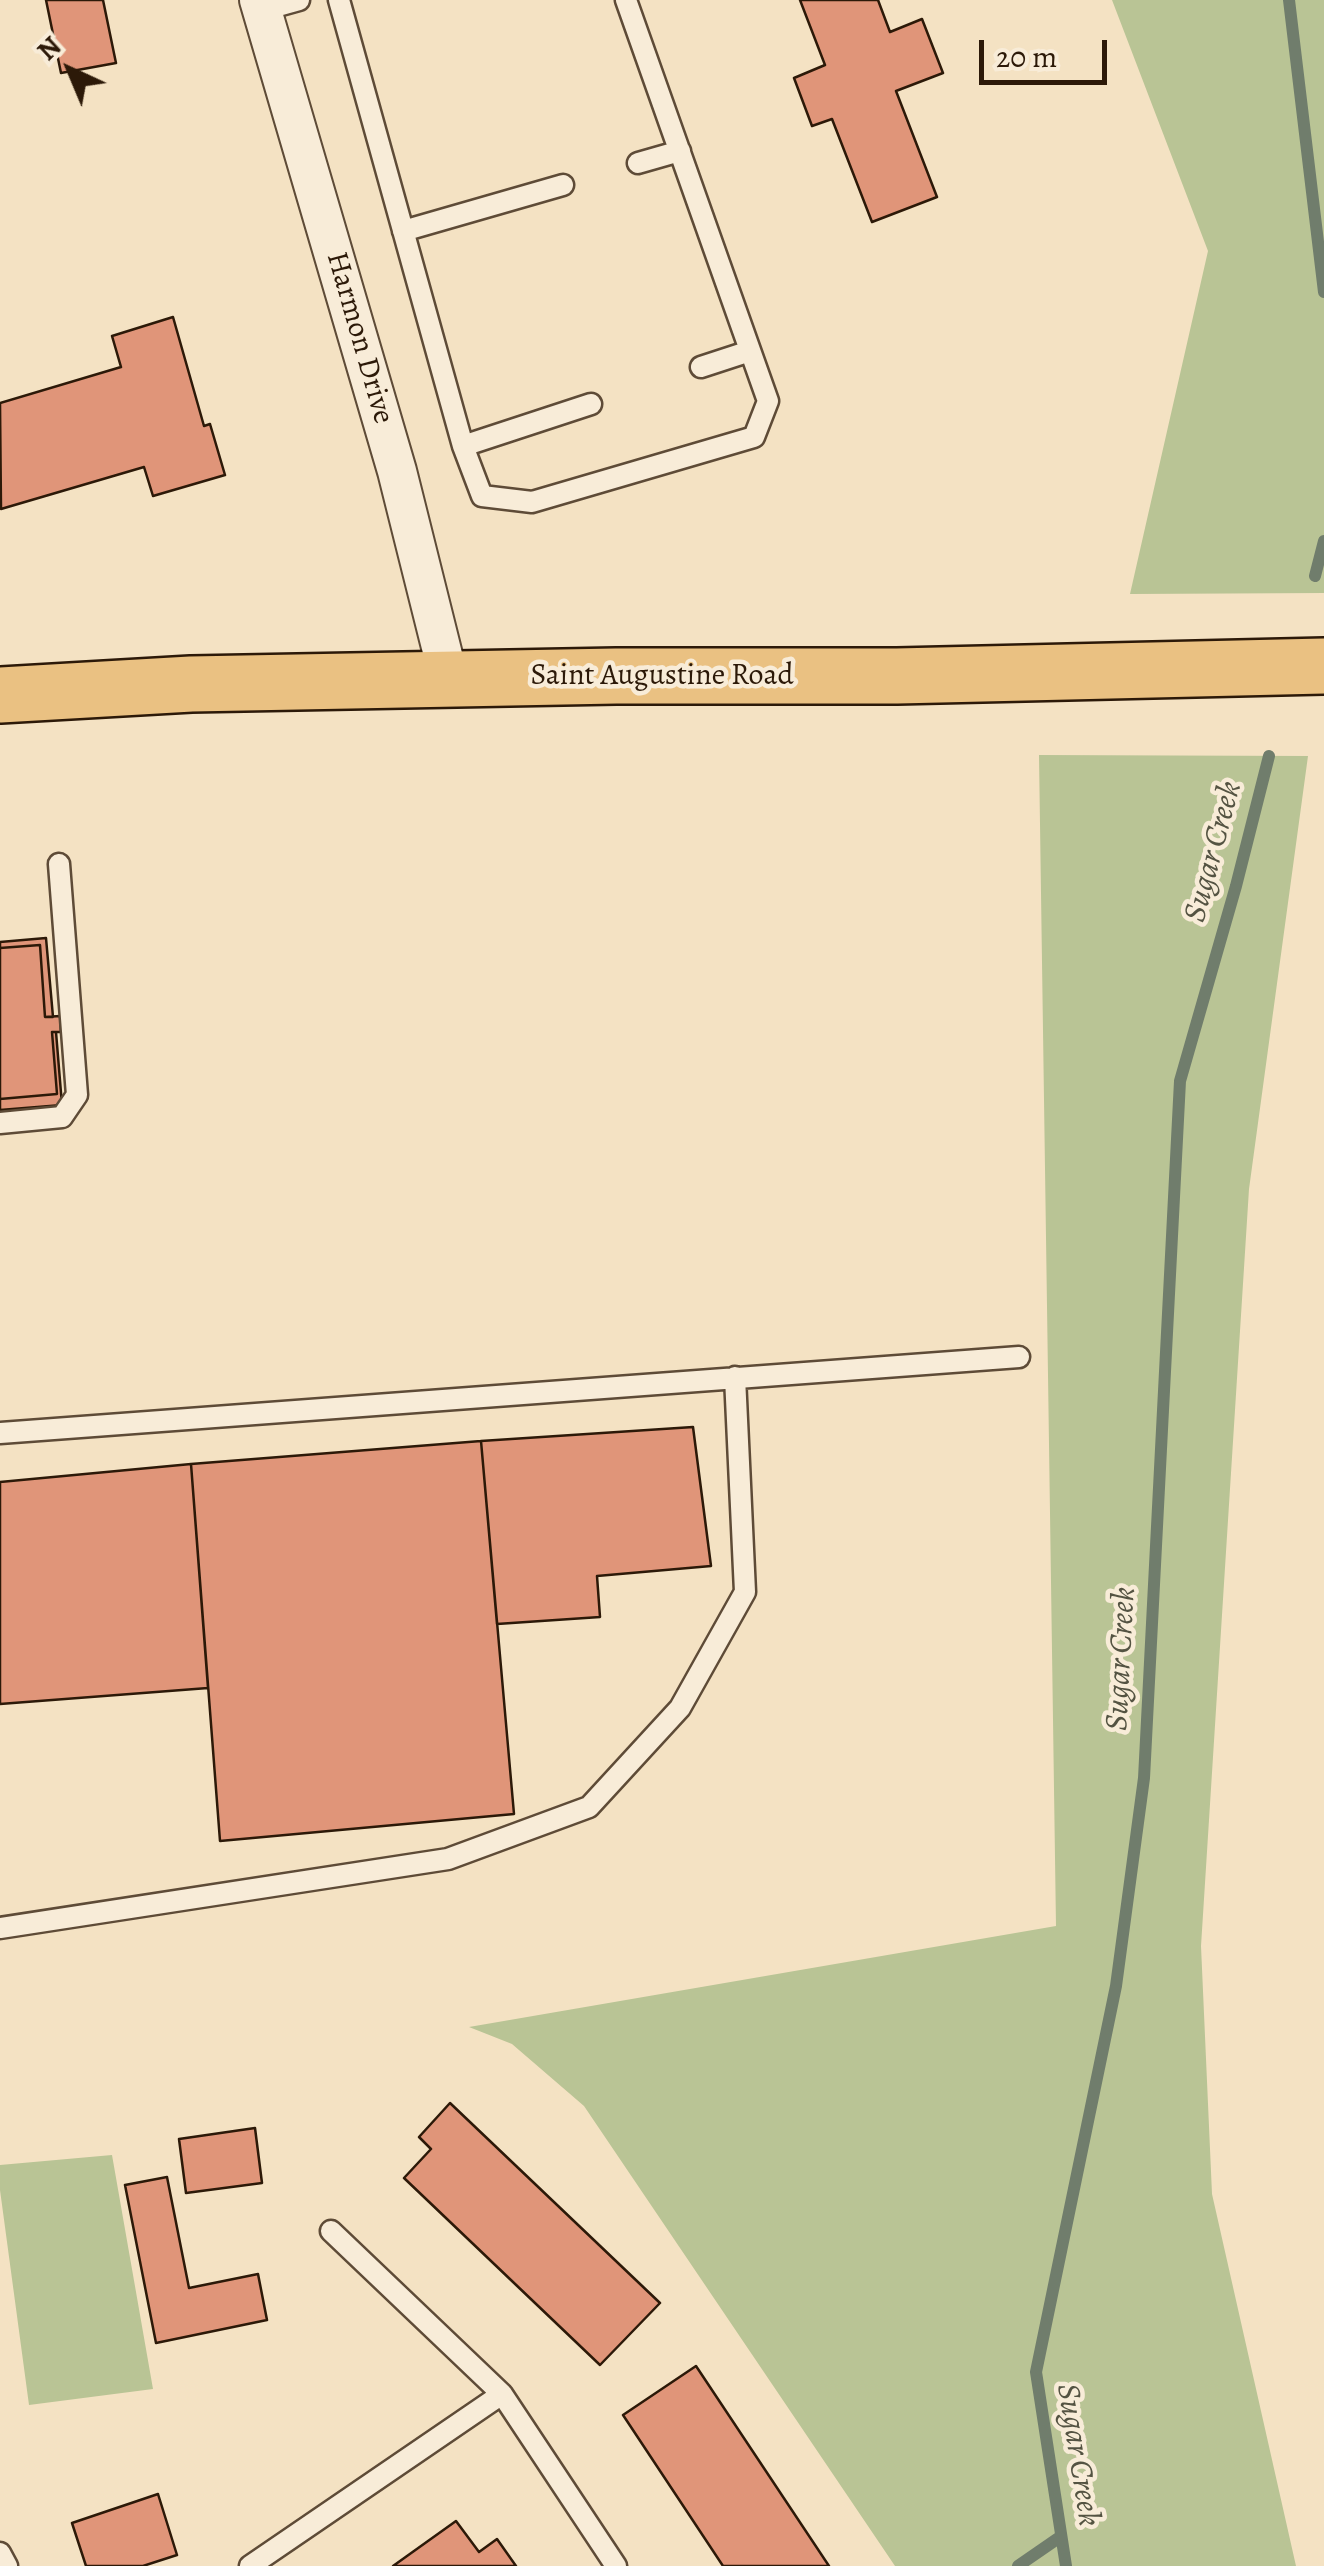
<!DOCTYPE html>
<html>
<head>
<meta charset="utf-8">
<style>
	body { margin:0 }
	#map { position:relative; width:1324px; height:2566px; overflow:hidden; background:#f4e2c3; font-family:Alegreya,serif }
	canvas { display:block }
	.north { position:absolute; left:20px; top:20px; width:100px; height:100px; -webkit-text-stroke:8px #f8ecd8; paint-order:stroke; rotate:316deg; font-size:28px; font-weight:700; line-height:40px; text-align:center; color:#2c1908 }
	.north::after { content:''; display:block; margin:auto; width:35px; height:45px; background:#2c1908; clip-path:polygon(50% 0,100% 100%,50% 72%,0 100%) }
	.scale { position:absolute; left:979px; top:40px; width:128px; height:45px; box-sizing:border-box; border:5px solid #2c1908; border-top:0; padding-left:12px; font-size:30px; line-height:35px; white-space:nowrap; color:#2c1908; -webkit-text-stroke:8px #f8ecd8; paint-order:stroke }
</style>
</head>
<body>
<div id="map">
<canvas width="1324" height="2566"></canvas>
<div class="north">N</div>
<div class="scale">20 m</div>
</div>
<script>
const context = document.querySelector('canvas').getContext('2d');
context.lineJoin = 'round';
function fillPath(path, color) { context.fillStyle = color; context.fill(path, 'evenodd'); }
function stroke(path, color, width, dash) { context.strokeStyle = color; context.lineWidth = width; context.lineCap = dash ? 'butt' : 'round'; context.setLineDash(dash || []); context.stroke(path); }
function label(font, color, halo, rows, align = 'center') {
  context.font = font + ' Alegreya,serif'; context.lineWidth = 9; context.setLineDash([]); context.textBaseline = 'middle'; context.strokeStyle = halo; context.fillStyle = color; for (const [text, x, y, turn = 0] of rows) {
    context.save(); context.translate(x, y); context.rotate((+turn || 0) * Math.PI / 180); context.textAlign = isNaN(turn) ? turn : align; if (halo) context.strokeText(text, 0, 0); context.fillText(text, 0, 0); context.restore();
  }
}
fillPath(new Path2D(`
	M1112 0H1324V593L1130 594 1208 251Z
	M1039 755 1308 756 1249 1189 1201 1946 1212 2194 1296 2566H895L584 2106 512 2044 469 2027 1056 1926Z
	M112 2155 153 2389 29 2405 0 2190V2165Z`), '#b9c495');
stroke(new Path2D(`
	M1289 0 1324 292
	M1315 576 1324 541
	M1018 2566 1060 2537
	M1066 2566 1036 2372 1116 1986 1144 1778 1180 1081 1236 886 1269 756`), '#707d6c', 12);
const building = new Path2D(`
	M46 0H103L116 63 61 73Z
	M800 0H878L890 32 922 19 943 73 896 91 937 197 872 222 832 119 812 126 794 78 825 65Z
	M173 317 204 426 210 424 225 475 153 496 144 467 1 509 0 403 121 367 112 336Z
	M46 938 53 1017H45L40 945 0 948V942Z
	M40 945 45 1017 60 1016 61 1032H52L57 1094 0 1099V948Z
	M52 1032H56L62 1105 0 1110V1099L57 1094Z
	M693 1427 711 1566 597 1576 600 1617 497 1624 481 1441Z
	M481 1441 514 1814 220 1841 191 1464Z
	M191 1464 208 1688 0 1704V1482Z
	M450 2103 660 2303 600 2365 404 2178 431 2149 419 2137Z
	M255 2128 262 2183 186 2193 179 2139Z
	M167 2177 189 2288 258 2274 267 2320 156 2343 125 2185Z
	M696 2366 829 2566H723L623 2415Z
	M158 2494 177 2555 143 2566H86L72 2523Z
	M456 2521 479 2552 497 2539 516 2566H393Z`);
fillPath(building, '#e09579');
stroke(building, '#2c1908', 2.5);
const service = new Path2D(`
	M339 0 463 446 482 496 532 502 754 437 768 401 626 0
	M263 10 299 0
	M638 163 680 151
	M403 231 563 185
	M701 367 750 351
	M463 446 591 404
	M0 1123 62 1117 77 1095 59 864
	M0 1433 1019 1357
	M0 1928 448 1859 589 1807 680 1708 745 1592 735 1377
	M331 2231 502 2394
	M0 2553 7 2566
	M250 2566 502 2394 616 2566`);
const minor = new Path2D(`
	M259 0 397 471 449 679`);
const primary = new Path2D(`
	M0 695 191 684 616 676H897L1324 666`);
stroke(service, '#5e4b37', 25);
stroke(minor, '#5e4b37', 42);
stroke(primary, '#2c1908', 60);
stroke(service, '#f8ecd8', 20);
stroke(minor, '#f8ecd8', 38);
stroke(primary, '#eac182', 55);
label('30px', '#2c1908', '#f8ecd8', [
	["Harmon Drive",359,338,74],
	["Saint Augustine Road",662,677]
]);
label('italic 32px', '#545342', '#f8ecd8', [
	["Sugar Creek",1214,852,-75],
	["Sugar Creek",1122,1659,-87],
	["Sugar Creek",1077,2455,81]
]);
</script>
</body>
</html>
